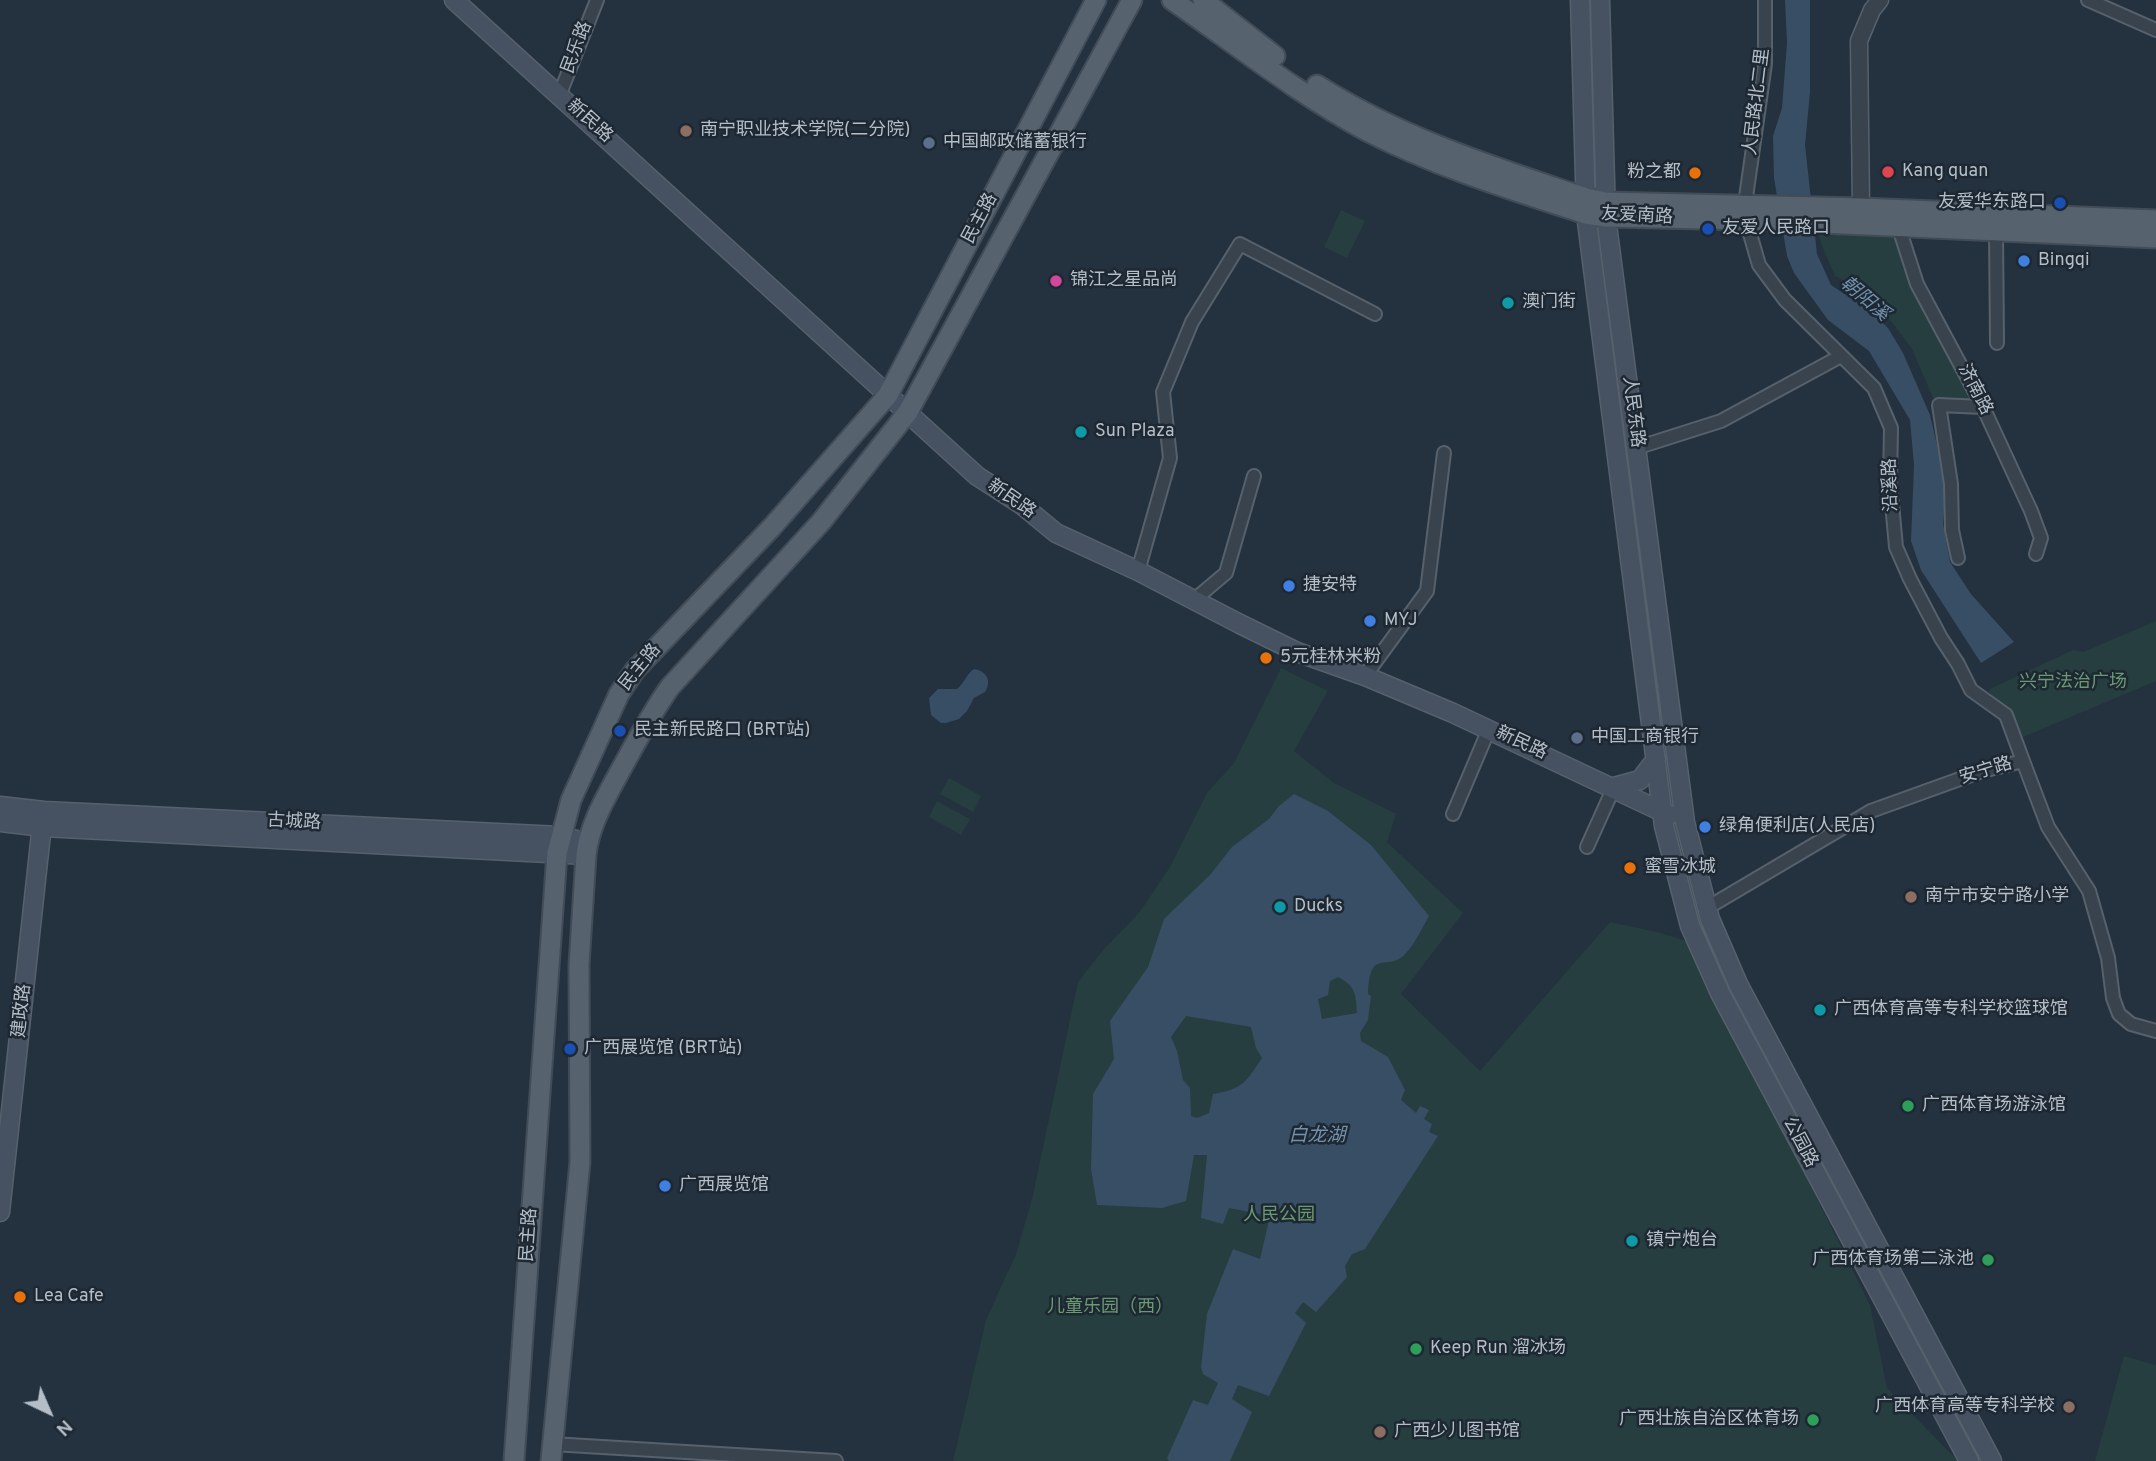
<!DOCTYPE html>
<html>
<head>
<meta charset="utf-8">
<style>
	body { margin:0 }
	#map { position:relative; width:2156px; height:1461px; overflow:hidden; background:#24313e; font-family:Overpass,sans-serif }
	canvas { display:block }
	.north { position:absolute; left:14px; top:1377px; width:70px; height:70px; -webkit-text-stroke:5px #1d2833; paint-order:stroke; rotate:136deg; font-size:19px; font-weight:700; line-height:28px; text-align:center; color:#b4bec9 }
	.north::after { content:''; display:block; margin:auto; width:24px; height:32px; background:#b4bec9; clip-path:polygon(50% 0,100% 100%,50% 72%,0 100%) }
</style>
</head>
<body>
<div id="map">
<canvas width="2156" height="1461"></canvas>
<div class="north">N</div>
</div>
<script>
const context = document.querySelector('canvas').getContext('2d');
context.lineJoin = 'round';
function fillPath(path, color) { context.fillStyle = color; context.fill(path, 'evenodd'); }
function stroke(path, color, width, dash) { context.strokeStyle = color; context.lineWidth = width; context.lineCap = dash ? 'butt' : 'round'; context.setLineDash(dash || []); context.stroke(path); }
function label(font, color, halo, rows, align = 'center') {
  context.font = font + ' Overpass,"Noto Sans SC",sans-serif'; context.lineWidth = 5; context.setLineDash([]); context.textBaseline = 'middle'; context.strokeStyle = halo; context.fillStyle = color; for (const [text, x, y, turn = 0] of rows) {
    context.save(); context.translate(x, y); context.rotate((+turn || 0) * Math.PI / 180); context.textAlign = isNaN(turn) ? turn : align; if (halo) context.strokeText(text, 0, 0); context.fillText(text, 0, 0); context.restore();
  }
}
fillPath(new Path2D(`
	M1341 210 1365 221 1347 258 1324 247Z
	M1818 229 1895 232 1914 288 1976 409 1936 405 1912 349 1872 296 1835 276 1820 241Z
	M2156 621V681L2023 737 1988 690 2073 650 2083 652Z
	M1281 668 1328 691 1294 751 1334 783 1396 814 1387 842 1463 913 1401 994 1480 1071 1610 922 1661 933 1689 942 1870 1305 1887 1388 1958 1461H953L986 1320 1016 1254 1032 1199 1078 982 1103 950 1139 913 1170 867 1207 793 1234 763Z
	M949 778 981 796 973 812 940 794Z
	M937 801 970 819 961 835 929 817Z
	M2124 1356 2156 1365V1461H2095Z`), '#263e3f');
fillPath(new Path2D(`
	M1785 0H1810V92L1805 145 1817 254 1831 285 1873 313 1888 328 1903 353 1930 415 1946 483 1943 524 1950 562 1971 594 2014 642 1981 663 1921 570 1911 541 1914 465 1910 420 1869 351 1828 320 1794 273 1787 256 1774 178 1773 136 1782 108 1787 43Z
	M974 669C987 671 992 681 985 692L974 698 967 711 959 719 946 723H941L931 715 929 698 938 689H957C965 683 966 674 974 669Z
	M1294 794 1328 811 1371 845 1429 916C1422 928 1415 944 1405 954 1387 973 1370 946 1368 994L1371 996 1368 1020 1360 1033 1361 1041 1388 1057 1405 1090 1401 1100 1416 1113 1420 1106 1429 1110 1424 1119 1432 1124 1429 1132 1438 1136 1365 1249 1352 1254 1345 1266 1347 1277 1316 1312 1303 1302 1295 1313 1306 1323 1269 1396 1238 1385 1232 1399 1252 1412 1230 1461H1169L1167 1458 1193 1400 1208 1405 1218 1383 1203 1374 1201 1367 1207 1314 1233 1249 1260 1259 1270 1216 1229 1208 1223 1224 1201 1218 1207 1155H1194L1186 1201 1162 1208 1097 1205 1091 1169 1093 1094 1114 1059 1110 1021 1148 967 1164 919 1210 875 1232 847 1269 819 1279 806ZM1338 977C1356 986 1356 995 1357 1013L1322 1019 1318 999 1328 995 1330 981ZM1186 1016 1251 1027 1256 1048 1262 1058C1246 1082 1243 1089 1213 1094L1209 1113 1197 1118 1191 1116 1190 1088 1183 1080 1177 1051 1171 1037Z`), '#384e65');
const minor = new Path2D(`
	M2088 0 2156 30
	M559 96 597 0
	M1745 204 1765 64V0
	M1746 220 1759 265 1785 300 1874 388 1891 428 1890 482 1896 547 1910 579 1941 638 1958 664 1971 690 2006 715 2023 761
	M1899 228 1917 284 1983 407 2031 511 2041 538 2036 554
	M1996 232 1997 343
	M1636 448 1721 421 1841 356
	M1958 558 1952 530 1951 484 1939 405 1983 407
	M1138 571 1170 458 1163 392 1192 322 1240 244 1375 314
	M1194 600 1226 573 1254 476
	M1365 676 1427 591 1444 453
	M1453 814 1489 729
	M1587 847 1614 787
	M1707 908 1871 811 1982 771 2023 761 2048 827 2089 891 2108 958 2113 998 2119 1014 2131 1024 2156 1031
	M552 1444 836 1461`);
const tertiary = new Path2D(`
	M1861 208 1859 41 1872 10 1880 0`);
const secondary = new Path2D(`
	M454 0 977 476 1022 505 1056 533 1138 571 1240 624 1297 652 1365 676 1453 713 1669 815
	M1580 0 1586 214 1664 826 1690 926 1720 993 1969 1461
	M1600 0 1606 217 1685 822 1710 919 1738 984 1992 1461
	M1614 787 1640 780 1656 759
	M0 806 44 811 560 836 588 843
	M0 822 43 827 586 855
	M0 1212 43 815`);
const primary = new Path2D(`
	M1172 0C1234 43 1301 96 1367 131 1437 167 1512 190 1586 214L1606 217 1753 220 2156 238
	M1203 0 1275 56
	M1317 85C1400 138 1494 167 1586 198L1605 202 1861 208 2156 220
	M514 1461 557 853 571 800 619 694 635 670 772 527 888 395 1096 0
	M551 1461 580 1162 579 965 586 855C589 826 605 799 619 773 635 744 650 715 670 687L821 522 908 412 1132 0`);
stroke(minor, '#56616c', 16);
stroke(tertiary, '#56616c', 19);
stroke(secondary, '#56616c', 21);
stroke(primary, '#414c57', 23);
stroke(minor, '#38434e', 12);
stroke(tertiary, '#38434e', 16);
stroke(secondary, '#465261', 18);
stroke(primary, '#56626e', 19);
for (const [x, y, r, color] of [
	[686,131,7,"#8d6e63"],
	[929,143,7,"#5c6f8a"],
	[1888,172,7,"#e0444e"],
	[1695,173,7,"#e8710a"],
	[2060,203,7,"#1a4fb4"],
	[1708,229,7,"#1a4fb4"],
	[2024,261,7,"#3f7fe0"],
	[1056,281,7,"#d1479c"],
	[1508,303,7,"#0f9aa8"],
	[1081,432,7,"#0f9aa8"],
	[1289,586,7,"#3f7fe0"],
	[1370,621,7,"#3f7fe0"],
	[1266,658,7,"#e8710a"],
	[620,731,7,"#1a4fb4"],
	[1577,738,7,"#5c6f8a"],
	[1705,827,7,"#3f7fe0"],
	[1630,868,7,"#e8710a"],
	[1911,897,7,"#8d6e63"],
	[1280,907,7,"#0f9aa8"],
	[1820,1010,7,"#0f9aa8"],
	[570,1049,7,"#1a4fb4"],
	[1908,1106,7,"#2e9e5b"],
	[665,1186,7,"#3f7fe0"],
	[1632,1241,7,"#0f9aa8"],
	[1988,1260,7,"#2e9e5b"],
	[20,1297,7,"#e8710a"],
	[1416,1349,7,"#2e9e5b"],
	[2069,1407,7,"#8d6e63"],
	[1813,1420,7,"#2e9e5b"],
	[1380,1432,7,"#8d6e63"]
]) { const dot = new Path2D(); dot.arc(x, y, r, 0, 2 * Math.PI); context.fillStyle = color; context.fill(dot); stroke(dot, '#1d2833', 2.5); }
label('18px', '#b4bec9', '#1d2833', [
	["民乐路",578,48,-69],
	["人民路北二里",1758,102,-83],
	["新民路",589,122,42],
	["友爱南路",1637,217,3],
	["民主路",981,219,-62],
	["济南路",1974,390,63],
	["人民东路",1632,412,83],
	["沿溪路",1892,485,-92],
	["新民路",1011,500,35],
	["民主路",641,668,-51],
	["新民路",1521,744,25],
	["安宁路",1986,772,-17],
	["古城路",294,823,3],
	["建政路",23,1011,-84],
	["公园路",1799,1143,62],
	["民主路",530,1235,-86]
]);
label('18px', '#b4bec9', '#1d2833', [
	["南宁职业技术学院(二分院)",700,131],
	["中国邮政储蓄银行",943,143],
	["Kang quan",1902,172],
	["粉之都",1681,173,"right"],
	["友爱华东路口",2046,203,"right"],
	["友爱人民路口",1722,229],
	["Bingqi",2038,261],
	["锦江之星品尚",1070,281],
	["澳门街",1522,303],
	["Sun Plaza",1095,432],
	["捷安特",1303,586],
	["MYJ",1384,621],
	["5元桂林米粉",1280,658],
	["民主新民路口 (BRT站)",634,731],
	["中国工商银行",1591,738],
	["绿角便利店(人民店)",1719,827],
	["蜜雪冰城",1644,868],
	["南宁市安宁路小学",1925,897],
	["Ducks",1294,907],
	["广西体育高等专科学校篮球馆",1834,1010],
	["广西展览馆 (BRT站)",584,1049],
	["广西体育场游泳馆",1922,1106],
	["广西展览馆",679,1186],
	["镇宁炮台",1646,1241],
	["广西体育场第二泳池",1974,1260,"right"],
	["Lea Cafe",34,1297],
	["Keep Run 溜冰场",1430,1349],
	["广西体育高等专科学校",2055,1407,"right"],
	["广西壮族自治区体育场",1799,1420,"right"],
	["广西少儿图书馆",1394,1432]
], 'left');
label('18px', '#6b9a72', '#1d2833', [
	["兴宁法治广场",2073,683],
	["人民公园",1279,1216],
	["儿童乐园（西）",1110,1308]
]);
label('italic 19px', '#7491ac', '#1d2833', [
	["朝阳溪",1864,300,40],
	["白龙湖",1317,1137]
]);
</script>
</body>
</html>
